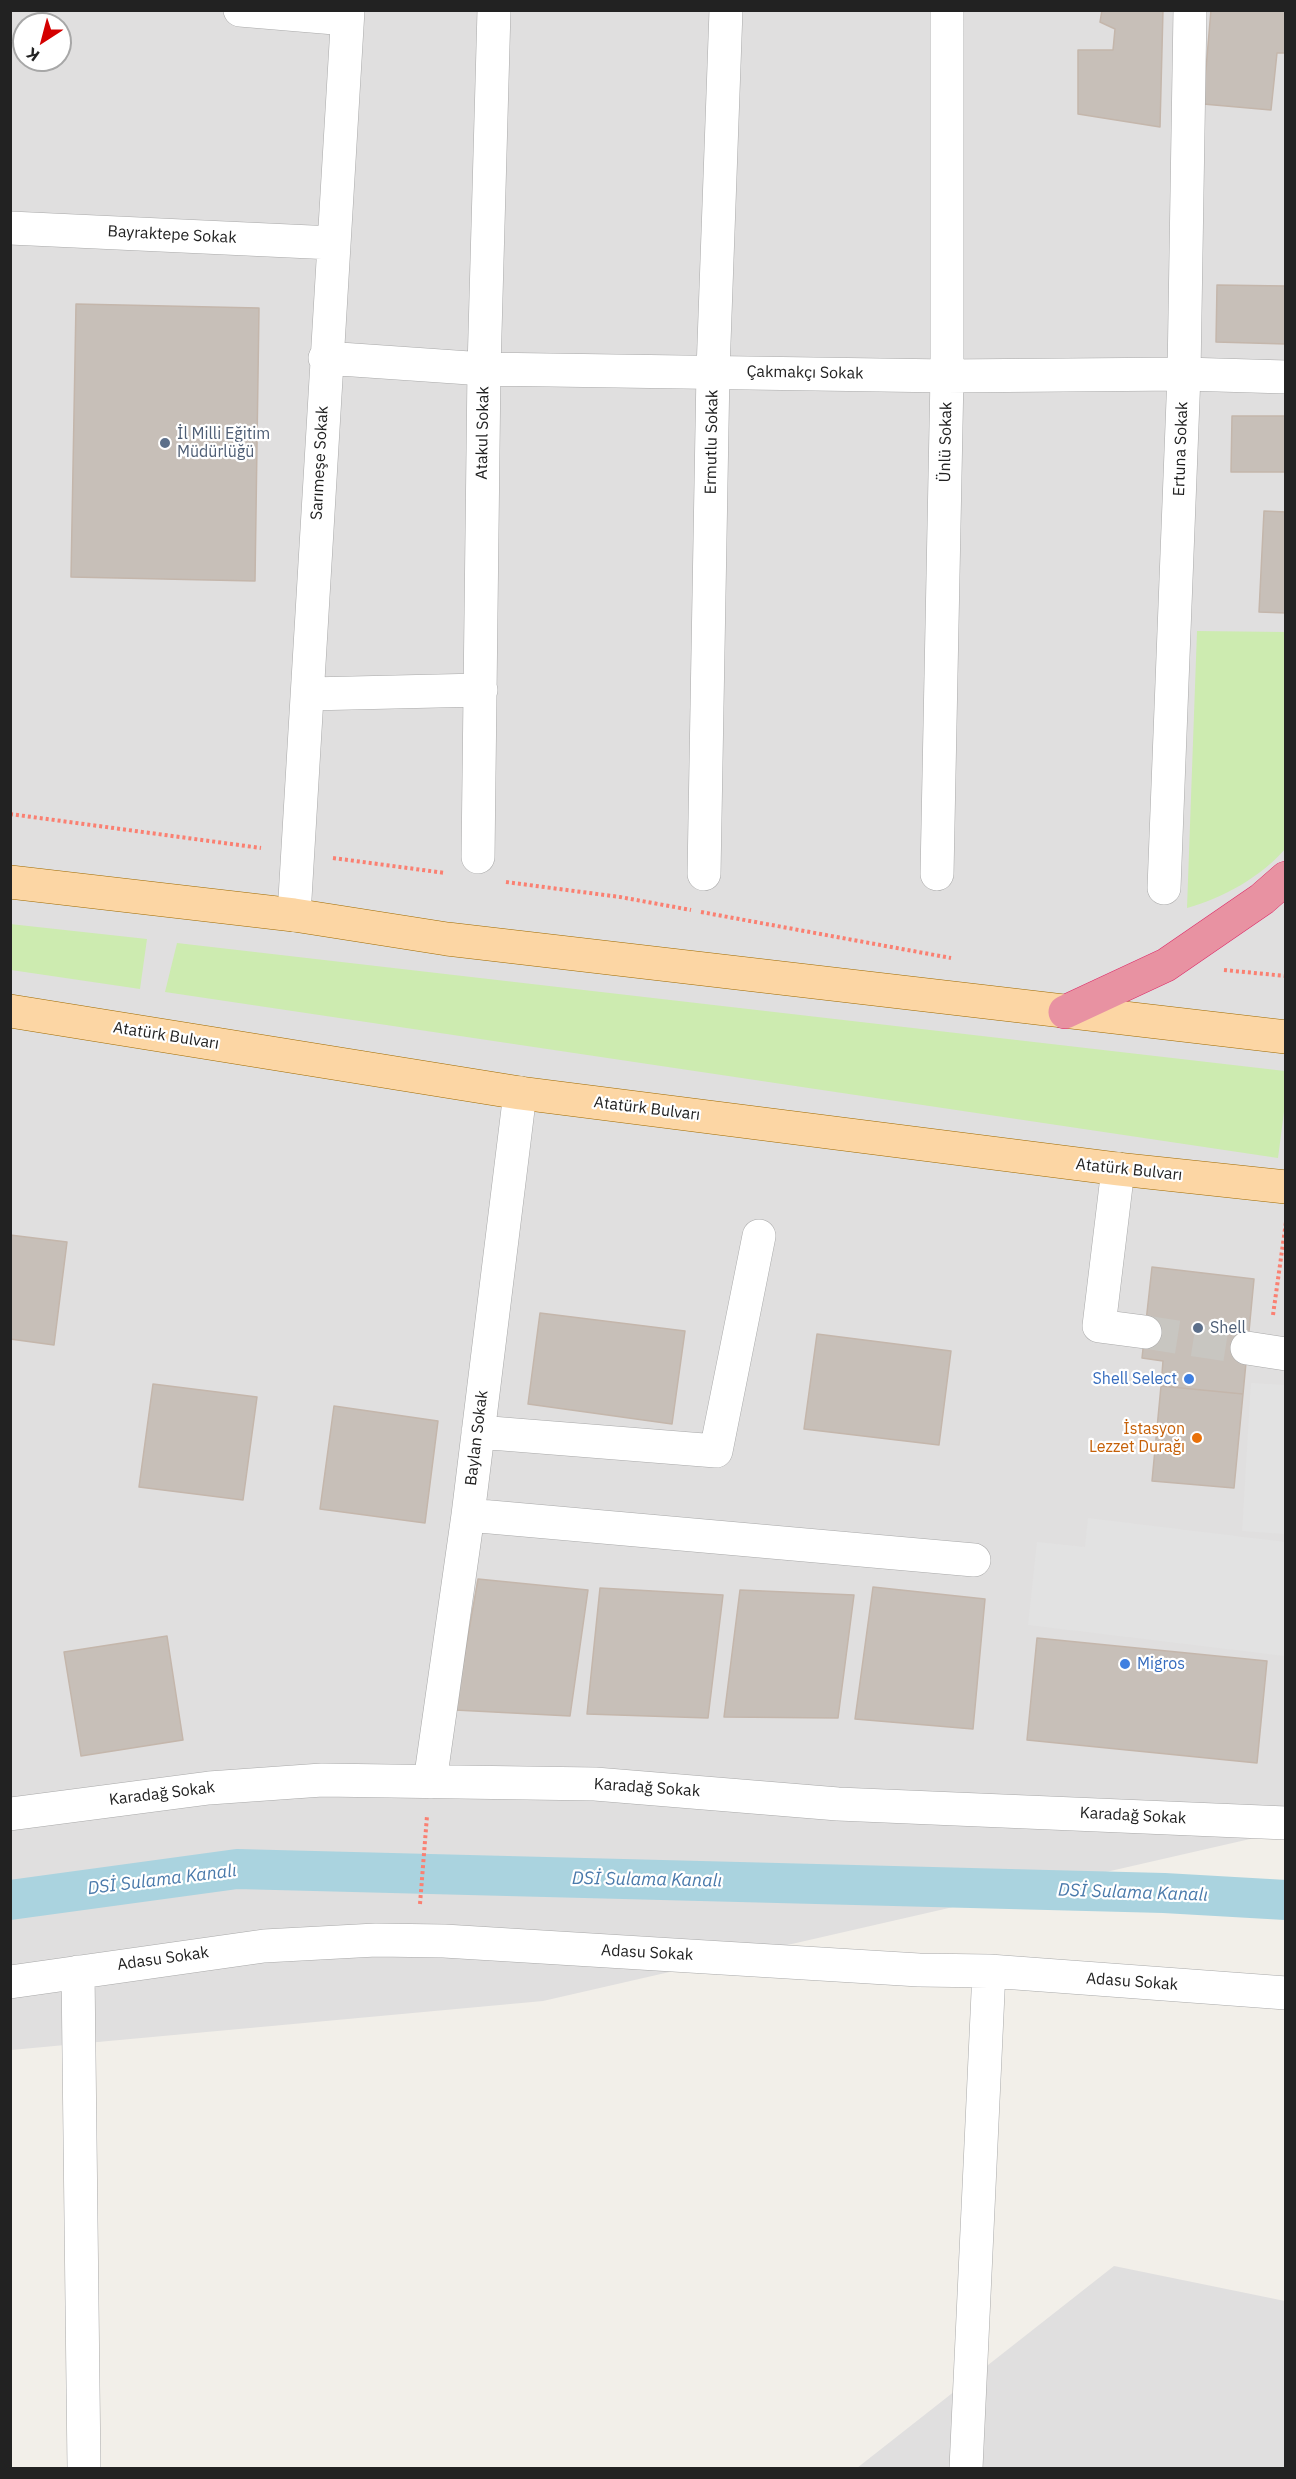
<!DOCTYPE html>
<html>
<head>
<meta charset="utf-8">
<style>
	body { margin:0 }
	#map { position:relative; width:1296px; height:2479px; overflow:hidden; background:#f2efe9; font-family:"IBM Plex Sans",sans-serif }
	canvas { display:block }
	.frame { position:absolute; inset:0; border:12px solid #222; pointer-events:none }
	.north { position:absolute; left:12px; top:12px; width:60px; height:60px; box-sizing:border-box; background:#fff; border:2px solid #a7a7a7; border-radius:50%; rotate:216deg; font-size:16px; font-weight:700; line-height:24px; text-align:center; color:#222 }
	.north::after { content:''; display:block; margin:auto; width:21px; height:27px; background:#d40000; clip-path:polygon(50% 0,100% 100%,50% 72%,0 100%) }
</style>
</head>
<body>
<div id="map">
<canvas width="1296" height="2479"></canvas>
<div class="frame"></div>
<div class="north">K</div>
</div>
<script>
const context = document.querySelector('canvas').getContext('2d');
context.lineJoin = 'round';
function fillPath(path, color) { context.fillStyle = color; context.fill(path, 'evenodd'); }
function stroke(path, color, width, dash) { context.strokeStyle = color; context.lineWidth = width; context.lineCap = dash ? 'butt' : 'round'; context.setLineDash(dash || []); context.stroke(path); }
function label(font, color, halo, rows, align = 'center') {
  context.font = font + ' "IBM Plex Sans",sans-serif'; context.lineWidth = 4.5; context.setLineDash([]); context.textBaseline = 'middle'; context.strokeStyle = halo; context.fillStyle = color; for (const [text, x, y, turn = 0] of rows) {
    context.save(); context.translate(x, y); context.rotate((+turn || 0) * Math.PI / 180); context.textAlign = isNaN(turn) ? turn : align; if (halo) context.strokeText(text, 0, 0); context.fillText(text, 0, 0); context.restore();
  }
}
fillPath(new Path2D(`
	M11 11H1285V1831L543 2001 11 2050ZM24 24H60V60H24Z
	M1114 2266 1285 2301V2468H857Z`), '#e0dfdf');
fillPath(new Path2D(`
	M1197 631 1285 632 1286 848C1261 877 1223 898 1187 908Z
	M10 924 147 939 140 989 11 970Z
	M177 943 1285 1071V1104L1278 1158 165 992Z`), '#cdebb0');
fillPath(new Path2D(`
	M1251 1383 1285 1385V1534L1242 1531Z
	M1088 1518 1285 1542V1656L1028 1625 1037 1542 1085 1547Z`), '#e2e2e2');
stroke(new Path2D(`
	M10 1900 237 1869 1164 1893 1286 1900`), '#aad3df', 40);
const building = new Path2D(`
	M1102 10H1163L1160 127 1078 114V50H1113L1115 29 1100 22Z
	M1211 10H1286V53H1277L1271 110 1203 104Z
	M1217 285 1286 286V344L1216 342Z
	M76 304 259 308 255 581 71 577Z
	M1232 416H1286V472H1231Z
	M1264 511 1286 512V613L1259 612Z
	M10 1235 67 1242 54 1345 10 1339Z
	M1152 1267 1254 1279 1243 1394 1161 1386 1163 1361 1142 1358Z
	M540 1313 685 1331 672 1424 528 1404Z
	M817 1334 951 1351 939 1445 804 1429Z
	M153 1384 257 1397 243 1500 139 1487Z
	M1161 1386 1243 1394 1234 1488 1152 1481Z
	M334 1406 438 1421 425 1523 320 1509Z
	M478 1579 588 1590 570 1716 455 1710Z
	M873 1587 985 1599 973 1729 855 1719Z
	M600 1588 723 1595 708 1718 587 1714Z
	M740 1590 854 1595 838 1718 724 1717Z
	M167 1636 183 1740 81 1756 64 1652Z
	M1037 1638 1267 1661 1257 1763 1027 1740Z`);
fillPath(building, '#c7bfb8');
stroke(building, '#c4b6ab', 1.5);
stroke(new Path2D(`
	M1145 1332 1247 1348`), '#c8c6c1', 33, [33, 16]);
const minor = new Path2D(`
	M240 10 347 19
	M10 228 333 243
	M325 358 484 369 947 376 1184 374 1286 377
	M309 694 481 690
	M478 857 484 369 494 10
	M704 874 713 371 726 10
	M937 874 947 376V10
	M1164 888 1184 374 1190 10
	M294 915 348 10
	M1118 1169 1099 1326 1145 1332
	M1247 1348 1286 1354
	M478 1432 716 1451 759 1236
	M468 1515 974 1560
	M430 1782 468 1515 520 1093
	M10 1814 209 1788 322 1780 595 1784 838 1804 1286 1823
	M78 1972 84 2468
	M10 1982 264 1946 376 1940 444 1941 919 1970 989 1971 1286 1993
	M966 2468 989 1971`);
const major = new Path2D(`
	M10 882 294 915 447 939 1286 1037
	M10 1011 520 1093 1118 1169 1286 1187`);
const highway = new Path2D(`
	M1065 1012 1166 965 1262 899 1286 878`);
stroke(minor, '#a9a9a9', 34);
stroke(major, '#a06b00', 34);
stroke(highway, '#dc2a67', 34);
stroke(new Path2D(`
	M10 814 261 848
	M333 858 445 873
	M506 882 620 897 691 910
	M701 912 951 958
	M1224 970 1286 976
	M1273 1315 1286 1222
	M420 1904 427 1816`), '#fa8072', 4, [3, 3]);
stroke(minor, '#fff', 33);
stroke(major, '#fcd6a4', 33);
stroke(highway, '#e892a2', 33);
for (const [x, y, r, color] of [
	[165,443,6,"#5c6f8a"],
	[1198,1328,6,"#5c6f8a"],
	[1189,1379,6,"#3f7fe0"],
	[1197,1438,6,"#e8710a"],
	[1125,1664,6,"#3f7fe0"]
]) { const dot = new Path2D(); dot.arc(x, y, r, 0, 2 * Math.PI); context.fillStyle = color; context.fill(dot); stroke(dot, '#fff', 2); }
label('16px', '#222', '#fff', [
	["Bayraktepe Sokak",172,235,3],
	["Çakmakçı Sokak",805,373,1],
	["Atakul Sokak",483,433,-89],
	["Ermutlu Sokak",712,442,-89],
	["Ünlü Sokak",946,442,-89],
	["Ertuna Sokak",1181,449,-88],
	["Sarımeşe Sokak",320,463,-87],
	["Atatürk Bulvarı",166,1036,9],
	["Atatürk Bulvarı",647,1109,7],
	["Atatürk Bulvarı",1129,1170,6],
	["Baylan Sokak",477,1438,-83],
	["Karadağ Sokak",647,1788,4],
	["Karadağ Sokak",162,1794,-7],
	["Karadağ Sokak",1133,1816,3],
	["Adasu Sokak",647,1953,3],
	["Adasu Sokak",163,1959,-8],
	["Adasu Sokak",1132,1982,4]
]);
label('16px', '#4e5e75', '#fff', [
	["İl Milli Eğitim",177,434],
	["Müdürlüğü",177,452],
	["Shell",1210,1328]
], 'left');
label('16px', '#366cbe', '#fff', [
	["Shell Select",1177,1379],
	["Migros",1137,1664,"left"]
], 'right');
label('16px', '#c56008', '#fff', [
	["İstasyon",1185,1429],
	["Lezzet Durağı",1185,1447]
], 'right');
label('italic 18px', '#4a7aab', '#fff', [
	["DSİ Sulama Kanalı",162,1880,-7],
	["DSİ Sulama Kanalı",647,1880,1],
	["DSİ Sulama Kanalı",1133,1893,2]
]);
</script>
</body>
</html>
